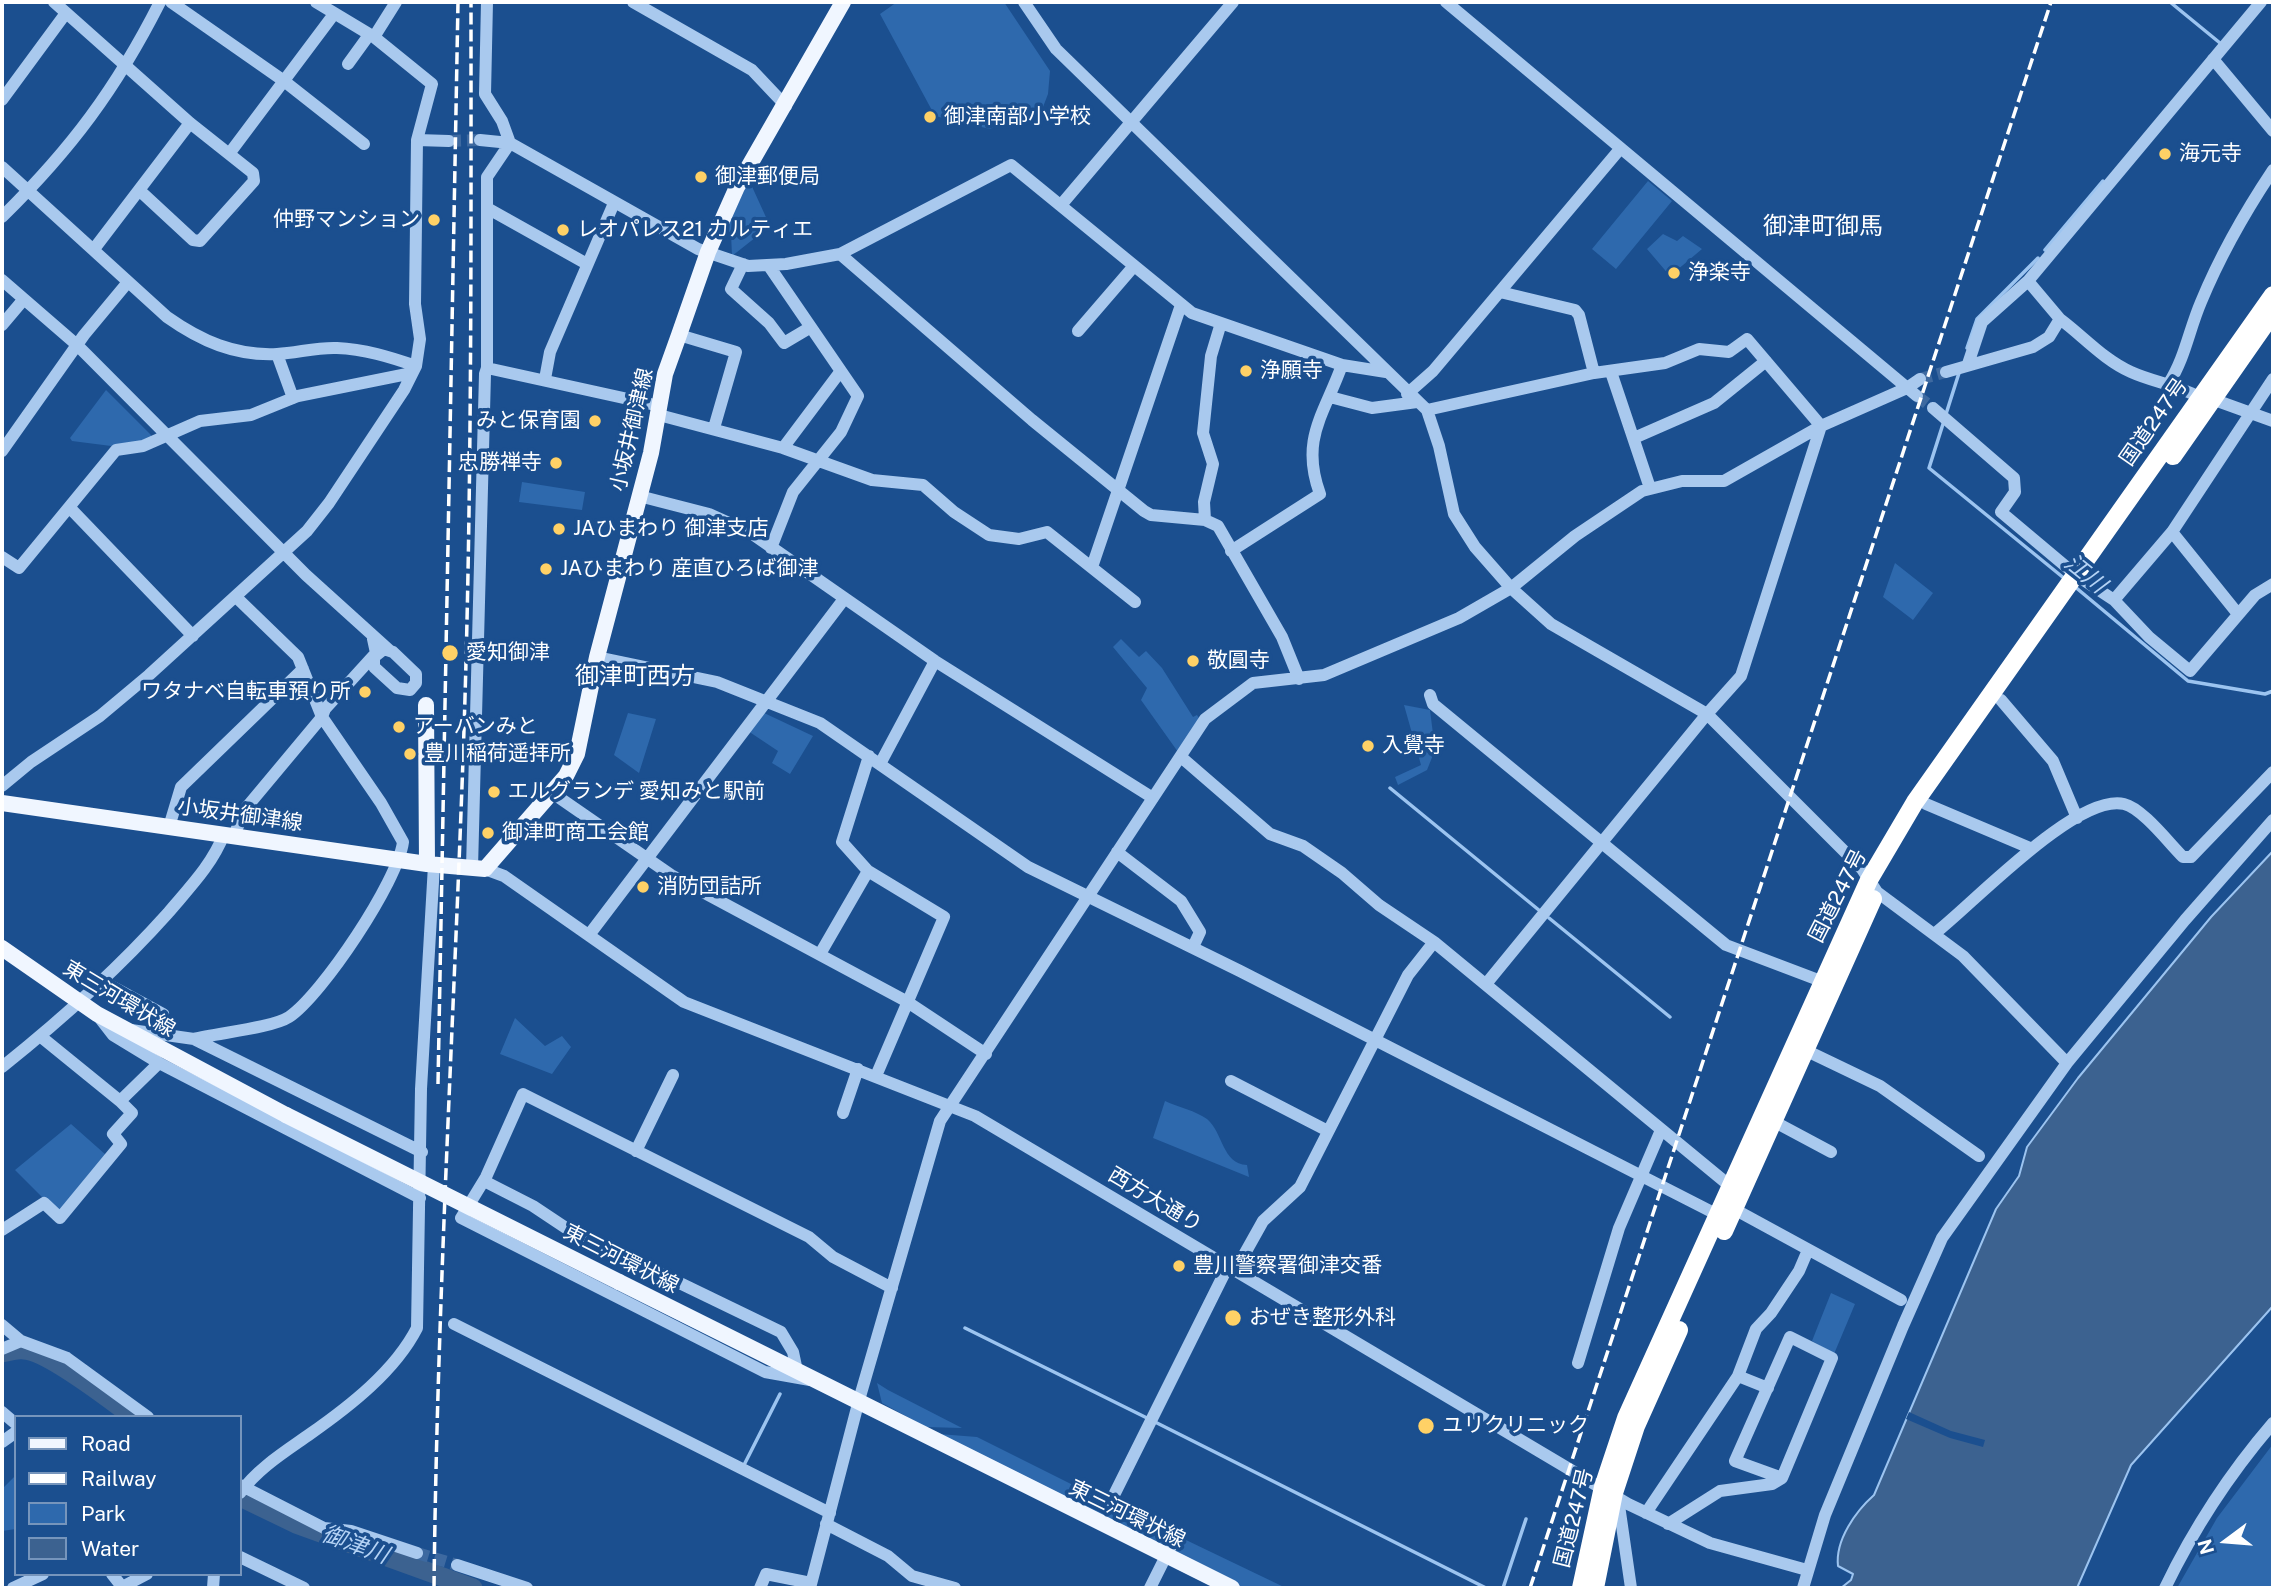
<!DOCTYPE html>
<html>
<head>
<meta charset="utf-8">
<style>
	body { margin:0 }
	#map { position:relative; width:2275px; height:1590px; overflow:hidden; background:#1b4f8f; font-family:"Public Sans",sans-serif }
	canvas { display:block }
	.frame { position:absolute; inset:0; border:4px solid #fff; pointer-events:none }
	.legend { position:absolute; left:14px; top:1415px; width:228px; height:161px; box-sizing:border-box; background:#1b4f8f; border:2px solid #7695bc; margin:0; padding:9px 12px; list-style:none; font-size:21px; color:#fff }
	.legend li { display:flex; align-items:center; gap:14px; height:35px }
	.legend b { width:35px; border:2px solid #7695bc }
	.north { position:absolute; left:2191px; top:1506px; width:70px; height:70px; -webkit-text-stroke:5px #1b4f8f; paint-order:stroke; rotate:254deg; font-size:19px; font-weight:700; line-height:28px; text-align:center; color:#fff }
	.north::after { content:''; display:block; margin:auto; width:24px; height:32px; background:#fff; clip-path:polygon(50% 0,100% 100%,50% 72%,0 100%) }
</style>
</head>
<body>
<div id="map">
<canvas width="2275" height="1590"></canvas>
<div class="frame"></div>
<ul class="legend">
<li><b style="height:9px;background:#f0f6ff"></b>Road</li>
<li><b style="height:9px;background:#fff"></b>Railway</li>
<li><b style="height:19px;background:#2e69ad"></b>Park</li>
<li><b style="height:19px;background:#3c6290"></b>Water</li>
</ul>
<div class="north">N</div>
</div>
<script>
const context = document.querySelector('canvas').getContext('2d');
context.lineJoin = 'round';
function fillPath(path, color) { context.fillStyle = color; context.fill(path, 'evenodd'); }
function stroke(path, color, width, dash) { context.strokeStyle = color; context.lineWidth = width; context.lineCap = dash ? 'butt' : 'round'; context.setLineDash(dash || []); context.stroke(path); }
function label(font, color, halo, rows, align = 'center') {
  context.font = font + ' "Public Sans","Noto Sans JP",sans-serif'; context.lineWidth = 7; context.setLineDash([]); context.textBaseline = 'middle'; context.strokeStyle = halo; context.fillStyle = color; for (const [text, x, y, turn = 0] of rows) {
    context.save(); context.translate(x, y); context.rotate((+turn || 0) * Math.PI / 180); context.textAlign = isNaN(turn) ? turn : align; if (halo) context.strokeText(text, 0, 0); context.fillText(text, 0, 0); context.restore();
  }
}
fillPath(new Path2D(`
	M897 2H1004L1050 71 1048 94 1038 120 1019 114 990 129 935 116 880 14Z
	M749 180 770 226 732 256 731 233 726 230Z
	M1648 181 1672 201 1616 269 1592 249Z
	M1663 234 1677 241 1683 236 1702 249 1670 276 1647 249Z
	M106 390 151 435V438L119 447 72 441 70 438Z
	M522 482 585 492 582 510 519 502Z
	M1895 563 1933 593 1913 620 1883 597Z
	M1121 639 1139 657 1146 651 1162 668 1193 717 1197 715 1200 720 1178 752 1141 700 1147 688 1113 647Z
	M1404 705 1430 710 1435 750 1427 770 1398 785 1395 777 1421 765Z
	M762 712 813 736 790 774 772 763 778 751 748 731Z
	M628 713 656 719 639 773 614 755Z
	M515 1018 545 1046 562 1036 571 1047 552 1074 500 1054Z
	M1165 1101C1178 1107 1196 1111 1207 1119 1223 1132 1222 1164 1247 1165L1249 1177 1153 1138Z
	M71 1124 106 1155 58 1213 15 1170Z
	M1831 1293 1855 1304 1834 1354 1812 1341Z
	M877 1383 888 1390 962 1428 926 1427 882 1403Z
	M939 1434 977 1437 1169 1533 1171 1535 1166 1548Z
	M2273 1444V1588H2177L2217 1518Z
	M16 1475V1529L2 1531V1489Z
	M1186 1540 1286 1588H1242L1181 1558 1176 1550 1181 1541Z`), '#2e69ad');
const water = new Path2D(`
	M2273 851V1306L2131 1465 2077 1588H1841L1851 1580 1853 1574 1838 1566C1835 1540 1856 1511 1874 1495L1996 1209 2019 1176 2027 1147 2078 1078 2211 917Z`);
fillPath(water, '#3c6290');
stroke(water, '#9cc4f0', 2);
fillPath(new Path2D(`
	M1909 1412 1951 1431 1985 1440 1983 1447 1950 1438 1906 1419Z`), '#1b4f8f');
stroke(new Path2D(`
	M2170 2 2220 43
	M2045 250 2103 181
	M1967 348 1977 319 2038 258
	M1946 414 1959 373
	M1943 424 1929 468 2065 579
	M2074 586 2188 681 2265 694 2273 691
	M1390 788 1540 911
	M1549 918 1670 1017
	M965 1328 1147 1418
	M1155 1422 1486 1588
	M744 1465 780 1394
	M1503 1588 1526 1519`), '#9cc4f0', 3.5);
stroke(new Path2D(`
	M2 1353C8 1352 17 1349 23 1350 45 1350 112 1401 133 1417
	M240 1497 296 1524 473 1588`), '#3c6290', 19);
stroke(new Path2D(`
	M449 141 480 140
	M1920 379 1946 372
	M1917 396 1933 408
	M417 1553 457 1565`), '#3d69a0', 12, [12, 6]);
stroke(new Path2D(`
	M54 2 190 123 253 173 254 181 200 241 193 240 139 190
	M171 2 284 81 364 144
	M633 2 752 70 786 106
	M1024 2 1056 49 1427 410 1439 446 1454 514 1475 547 1511 588 1551 624 1707 714 1862 869 1877 892 1963 956 2067 1063
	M1446 2 1917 396
	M374 37 396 2
	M2213 59 2273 131
	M348 64 369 35
	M2 100 66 13
	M417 140 449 141
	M480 140 510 143 698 249 748 266 786 264 840 254 1011 165 1192 313 1342 365 1386 372
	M229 154 334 14
	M2 167 167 317C201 341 235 356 277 354 297 353 317 347 337 348 364 349 390 357 416 366
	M1061 205 1233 2
	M487 208 587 264
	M2 217C71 149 116 89 160 2
	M94 249 190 123
	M840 254 1032 420 1144 511 1151 515 1205 520 1218 526 1282 637 1299 679
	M743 264 731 289 769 323 784 343 811 327
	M769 266 858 396 841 432 793 492 771 548
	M2 280 77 345 306 575 389 650
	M2028 281 2060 319
	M1500 292 1575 310 1579 315 1594 373
	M2 325 24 299
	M1078 331 1134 266
	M679 335 736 352 714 428
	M277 354 293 398
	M1968 364 1982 322 2028 281 2261 2
	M487 368 660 406
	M1611 372 1650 488
	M1946 372 2033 347 2049 337 2060 319C2084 337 2104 360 2131 372 2153 382 2177 385 2199 397
	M545 379 550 352 614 203
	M2169 383C2185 358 2189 330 2201 302 2220 256 2245 212 2273 170
	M1407 394 1433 371 1620 149
	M1330 397 1372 408 1417 402
	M2212 399 2273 421
	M1933 408 2014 478 2015 492 2001 512 2076 575 2114 600 2149 637 2190 671 2255 595 2273 584
	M1427 410 1594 373 1665 363 1699 349 1729 352 1747 339 1821 426
	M659 415 783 448 872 480 923 485 954 512 989 535 1019 539 1047 532 1135 602
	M1634 438 1714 403 1766 361
	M783 448 840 372
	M2 451 84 335 128 282
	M639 496 709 514 751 533 935 661 1153 798
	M70 508 193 636
	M1205 520 1204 502 1213 464 1203 433 1211 356 1221 323
	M2172 532 2238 614
	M1231 551 1320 494C1300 439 1324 415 1342 365
	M2 557 19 568 116 450 143 446 200 421 251 415 298 396 412 373
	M1092 567 1181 305
	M2114 600 2172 532 2273 379
	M384 649 393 652 416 674V683L410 690 397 688 374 667V657Z
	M597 657 717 682 820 723 1028 867 1240 971 1718 1215
	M1430 695 1433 704 1726 945 1821 981
	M2001 700 2053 761 2077 818
	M869 756 842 842 868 871 944 917 876 1076
	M1181 757 1270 834 1303 846 1342 873 1379 905 1434 942 1730 1186
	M880 764 935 661
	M2 786 31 762 100 716 149 675 307 531 329 503 404 390 416 366 420 339 415 304 417 140 432 84 374 37 316 2
	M551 792 671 875 906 1001 986 1054
	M1926 804 2030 848
	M169 827 181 787 303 669
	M234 835 246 808 322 717 325 709 376 653 373 639
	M1117 852 1181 901 1200 932 1193 947
	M472 868 485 374 487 368V177L510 143 502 121 485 94 487 2
	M485 869 504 876 684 1002 975 1116 1628 1504 1710 1543 1807 1570
	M1934 934C1972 905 2076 793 2124 804 2142 808 2169 843 2183 857H2191L2273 772
	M589 935 844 599
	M820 954 868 871
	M102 981 163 1014 156 1033
	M1486 984 1707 714 1741 676 1821 426
	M99 1017 113 1035 159 1063
	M131 1030 194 1039 422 1152
	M40 1036 120 1101 159 1063 420 1198
	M194 1039C217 1033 272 1028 289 1017 322 995 398 881 403 842L381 803 322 717 298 657 236 597
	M1805 1050 1880 1086 1979 1156
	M2 1067C61 1020 117 970 168 913 189 888 212 865 224 834
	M1231 1081 1328 1131
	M843 1113 858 1069
	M1773 1121 1831 1152
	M636 1151 673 1075
	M484 1181 533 1206 566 1228 781 1332 793 1352 797 1371
	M1734 1209 1901 1300
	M2 1230 44 1203 60 1218 121 1144 113 1134 132 1113 120 1101
	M1235 1271 1263 1221 1300 1187 1408 975 1434 942
	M454 1324 830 1513
	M2 1325 21 1341 67 1358 148 1417
	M2 1349 21 1341
	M1578 1363 1619 1228 1661 1130
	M1738 1376 1768 1388
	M810 1380 765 1372 461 1218 486 1177 523 1094 809 1237 833 1257 892 1288
	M2 1412 16 1424
	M2 1442 16 1432
	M240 1485 324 1528 351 1531 417 1553
	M240 1493C258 1468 286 1451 310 1434 350 1406 395 1371 417 1328L421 1089 434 865
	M1614 1494 1620 1512 1631 1588
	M1646 1513 1738 1376 1756 1329 1771 1313 1799 1271 1808 1250
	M826 1524 888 1556 912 1576 955 1588
	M1668 1524 1720 1491 1772 1484 1782 1478 1832 1358 1790 1337 1735 1461 1782 1478
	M240 1557 304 1588
	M457 1565 527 1588
	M112 1574 123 1588
	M122 1587 147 1574
	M13 1588 43 1574
	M213 1588 214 1574
	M760 1588 766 1574 811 1583
	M810 1588 859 1400 940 1121 1205 719 1253 683 1324 675 1459 618 1511 588 1575 536 1642 491 1682 481H1724L1821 426 1907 388 1920 379
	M1150 1588 1177 1534 1111 1501 1228 1266
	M1803 1588 1825 1515 1903 1326 1942 1238 2067 1063 2185 920 2273 820
	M2165 1588C2194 1528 2230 1473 2273 1423`), '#a9c9ee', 12);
stroke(new Path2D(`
	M426 705 427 864
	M2 803 427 864 485 869 566 776 577 754 597 657 651 453 665 374 679 335 708 252 737 187 843 2
	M2 948 97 1014 286 1115
	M619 1282 1232 1588`), '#f0f6ff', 16);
stroke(new Path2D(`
	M2173 456 2273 313
	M1724 1231 1873 899
	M1581 1588 1603 1487 1626 1418 1869 880 1915 802 2273 295
	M1595 1588 1614 1493 1636 1426 1679 1330`), '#fff', 18);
stroke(new Path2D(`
	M438 1084 458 2
	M434 1588C437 1312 453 1036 463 759 472 507 471 254 471 2
	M1530 1588 2051 2`), '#fff', 3.5, [12, 5]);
stroke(new Path2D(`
	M286 1115 619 1282`), '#f0f6ff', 16);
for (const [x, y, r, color] of [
	[930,117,7,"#ffd166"],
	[2165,154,7,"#ffd166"],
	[701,177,7,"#ffd166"],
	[434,220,7,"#ffd166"],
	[563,230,7,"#ffd166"],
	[1674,273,7,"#ffd166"],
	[1246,371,7,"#ffd166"],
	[595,421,7,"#ffd166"],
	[556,463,7,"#ffd166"],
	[559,529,7,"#ffd166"],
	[546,569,7,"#ffd166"],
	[450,653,9,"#ffd166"],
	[1193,661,7,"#ffd166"],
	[365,692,7,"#ffd166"],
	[399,727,7,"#ffd166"],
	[1368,746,7,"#ffd166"],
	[410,754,7,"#ffd166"],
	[494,792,7,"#ffd166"],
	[488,833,7,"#ffd166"],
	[643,887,7,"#ffd166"],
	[1179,1266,7,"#ffd166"],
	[1233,1318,9,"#ffd166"],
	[1426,1426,9,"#ffd166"]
]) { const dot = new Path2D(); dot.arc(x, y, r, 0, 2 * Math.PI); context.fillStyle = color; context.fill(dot); stroke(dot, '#1b4f8f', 2.5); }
label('21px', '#fff', '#1b4f8f', [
	["御津南部小学校",944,117],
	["海元寺",2179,154],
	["御津郵便局",715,177],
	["仲野マンション",420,220,"right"],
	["レオパレス21 カルティエ",577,230],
	["浄楽寺",1688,273],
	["浄願寺",1260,371],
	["みと保育園",581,421,"right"],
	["忠勝禅寺",542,463,"right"],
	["JAひまわり 御津支店",573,529],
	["JAひまわり 産直ひろば御津",560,569],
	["愛知御津",466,653],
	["敬圓寺",1207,661],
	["ワタナベ自転車預り所",351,692,"right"],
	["アーバンみと",413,727],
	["入覺寺",1382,746],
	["豊川稲荷遥拝所",424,754],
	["エルグランデ 愛知みと駅前",508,792],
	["御津町商工会館",502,833],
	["消防団詰所",657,887],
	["豊川警察署御津交番",1193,1266],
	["おぜき整形外科",1249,1318],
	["ユリクリニック",1442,1426]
], 'left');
label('21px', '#fff', '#1b4f8f', [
	["国道247号",2154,422,-55],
	["小坂井御津線",632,430,-77],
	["小坂井御津線",240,815,8],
	["国道247号",1838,896,-63],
	["東三河環状線",119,999,31],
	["西方大通り",1155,1200,31],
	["東三河環状線",621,1259,27],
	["東三河環状線",1127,1514,26],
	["国道247号",1574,1518,-76]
]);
label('italic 23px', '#b5d3f5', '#1b4f8f', [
	["江川",2085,574,39],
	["御津川",355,1545,20]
]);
label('24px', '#fff', '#1b4f8f', [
	["御津町御馬",1823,227],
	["御津町西方",635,677]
]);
</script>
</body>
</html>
